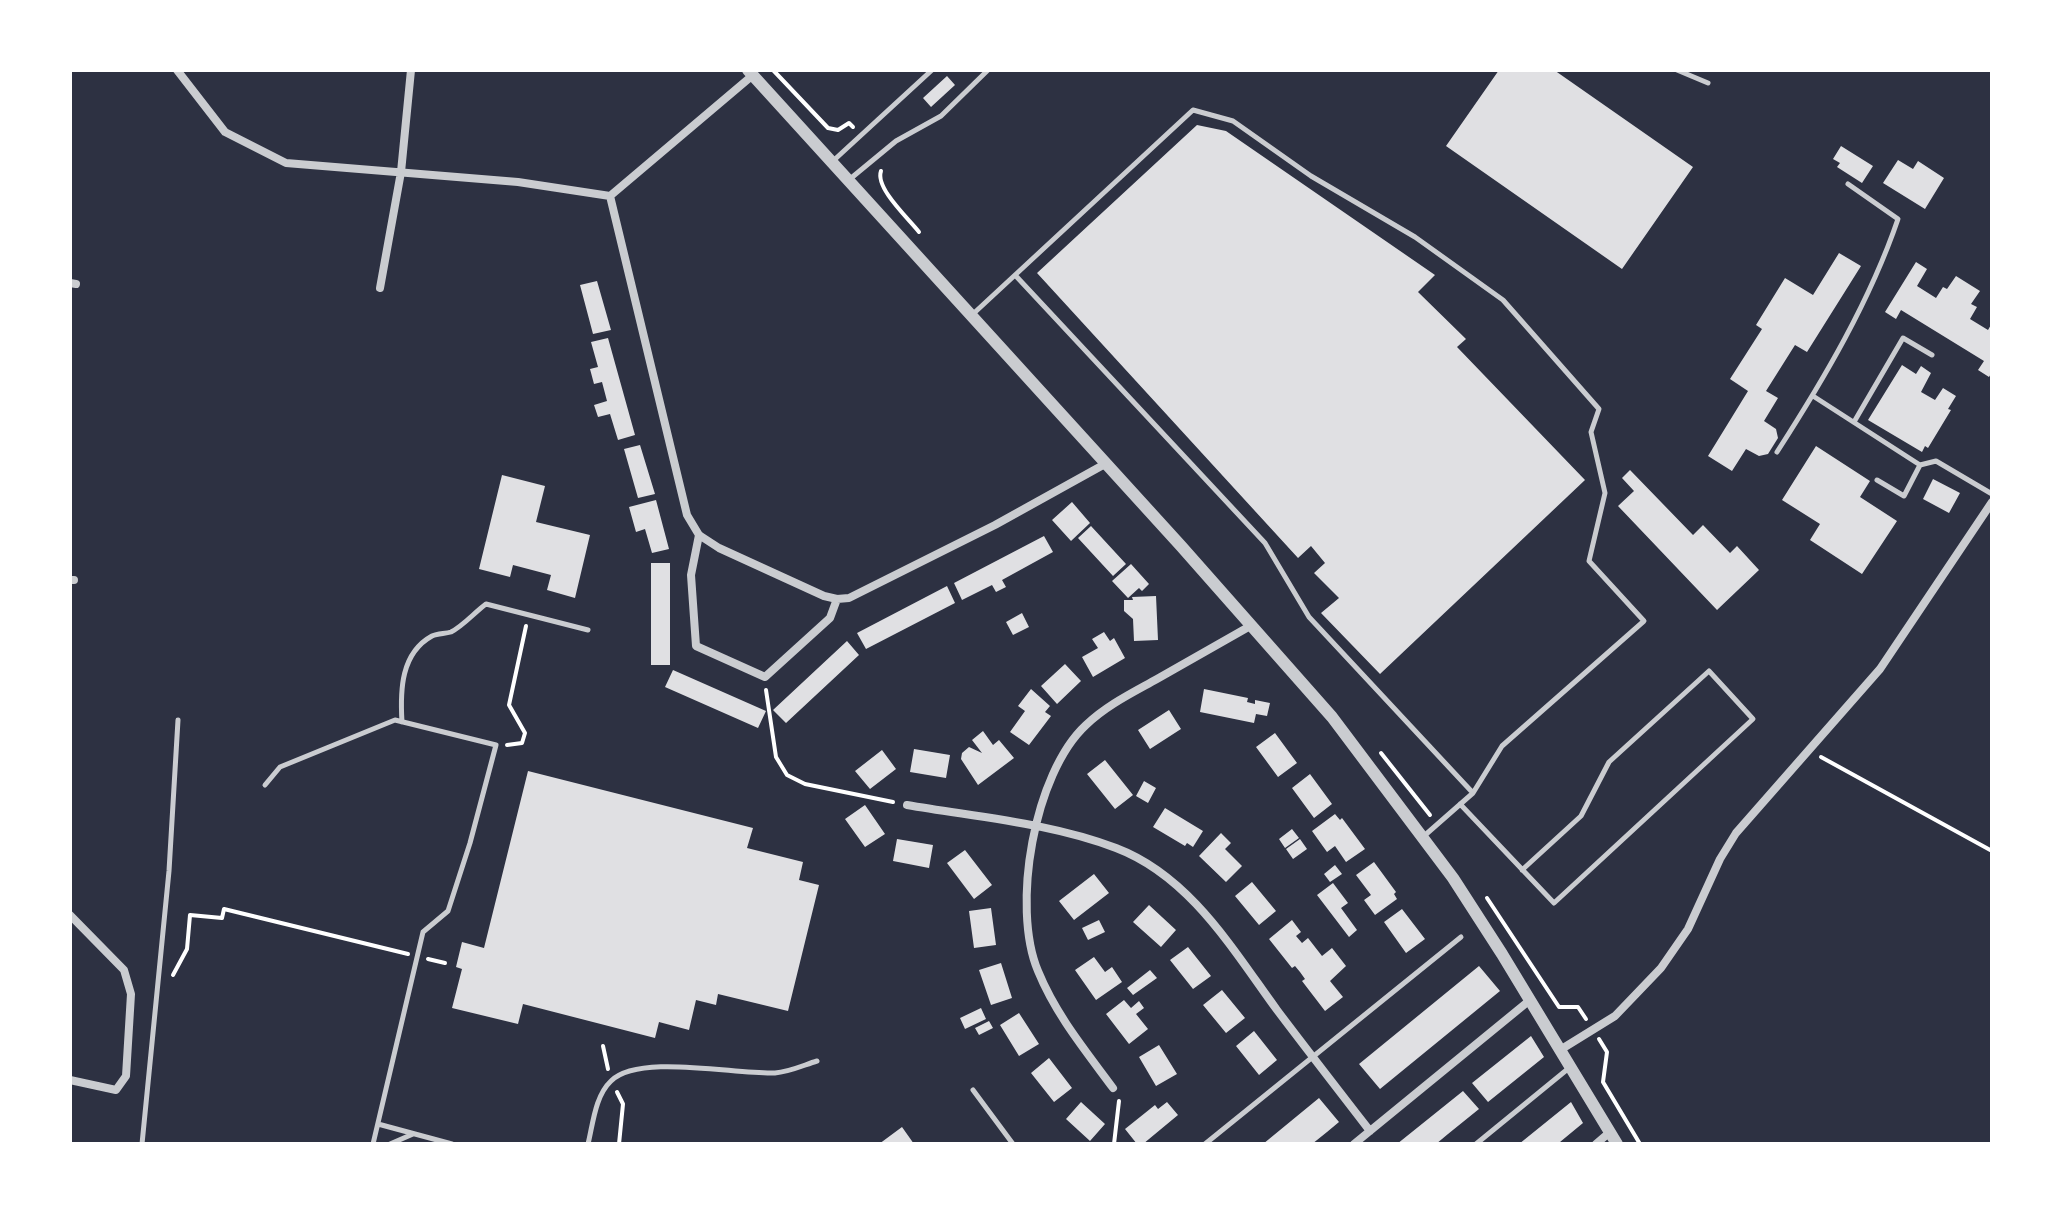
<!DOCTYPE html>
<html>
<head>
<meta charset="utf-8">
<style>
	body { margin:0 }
	#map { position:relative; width:2062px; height:1214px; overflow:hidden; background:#2d3142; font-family:"Open Sans",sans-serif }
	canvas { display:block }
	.frame { position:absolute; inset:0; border:72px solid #fff; pointer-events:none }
</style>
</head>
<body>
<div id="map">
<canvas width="2062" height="1214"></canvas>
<div class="frame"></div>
</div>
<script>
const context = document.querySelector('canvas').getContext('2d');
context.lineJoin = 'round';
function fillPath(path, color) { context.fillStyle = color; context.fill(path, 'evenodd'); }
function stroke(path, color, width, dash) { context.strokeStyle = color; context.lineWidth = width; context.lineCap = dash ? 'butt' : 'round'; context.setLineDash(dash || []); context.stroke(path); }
fillPath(new Path2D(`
	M1499 70H1554L1693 167 1622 269 1446 146Z
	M947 76 955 85 931 107 923 98Z
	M1197 125 1226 131 1435 275 1418 292 1466 339 1457 347 1585 480 1380 674 1321 613 1339 598 1314 573 1325 563 1311 546 1298 558 1037 273Z
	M1841 146 1873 166 1862 183 1837 167 1840 163 1833 159Z
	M1898 160 1913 169 1918 161 1944 178 1925 209 1883 183Z
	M1839 253 1861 266 1807 352 1795 345 1766 391 1778 398 1764 421 1776 429 1778 438 1768 454 1759 456 1746 449 1732 471 1708 456 1748 391 1730 379 1762 329 1756 325 1785 278 1813 295Z
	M1916 262 1927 269 1917 286 1936 298 1943 287 1947 289 1956 276 1980 291 1971 304 1977 307 1970 319 1988 330 1992 323V372L1989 377 1978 370 1984 361 1901 310 1896 319 1885 312Z
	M597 281 611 330 593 334 580 285Z
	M608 338 635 435 618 440 610 414 598 417 594 405 607 401 602 382 594 384 590 369 598 367 591 342Z
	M1902 365 1916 374 1921 366 1931 373 1921 392 1935 400 1943 388 1956 396 1948 409 1951 410 1928 448 1925 446 1922 452 1868 420Z
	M640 445 655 494 638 498 624 449Z
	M1816 446 1870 481 1860 497 1897 521 1862 574 1810 540 1820 524 1782 500Z
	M1630 470 1693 535 1703 525 1730 553 1737 546 1759 570 1717 610 1618 506 1634 491 1622 478Z
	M502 475 545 486 536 522 590 535 575 598 547 590 551 575 513 565 510 577 479 569Z
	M1933 479 1960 493 1949 513 1923 499Z
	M656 500 669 549 652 553 645 529 636 532 629 507Z
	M1072 502 1090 523 1071 541 1052 520Z
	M1091 526 1126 564 1113 576 1078 538Z
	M1044 536 1053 552 1002 580 1006 587 996 592 992 585 962 600 954 583Z
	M651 563H670V665H651Z
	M1131 564 1149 584 1142 591 1139 588 1128 598 1112 581Z
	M947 586 955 603 866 649 857 633Z
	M1156 596 1158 640 1134 641 1133 619 1124 611V600H1133L1132 597Z
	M1022 613 1029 627 1013 635 1006 622Z
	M1104 632 1110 641 1114 638 1125 658 1093 677 1082 657 1098 648 1092 639Z
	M847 641 859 655 786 723 773 710Z
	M1065 664 1081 681 1057 704 1041 686Z
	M673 670 766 711 758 728 665 687Z
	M1031 689 1050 706 1045 712 1051 716 1029 745 1010 732 1025 711 1018 706Z
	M1204 689 1248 698 1247 702 1255 704V700L1270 703 1267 716 1256 714 1254 723 1200 712Z
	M1169 710 1181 729 1150 749 1138 730Z
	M983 731 993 745 999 740 1014 758 978 785 961 759 962 753 969 747 982 753 972 740Z
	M1275 733 1297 763 1278 777 1256 747Z
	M914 749 950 755 946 778 910 772Z
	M882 750 896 769 870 789 855 771Z
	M1105 760 1133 795 1115 809 1087 774Z
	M528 771 753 828 747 848 803 862 799 880 819 885 788 1011 718 994 716 1005 696 1000 689 1030 659 1022 655 1038 523 1004 518 1024 452 1008 462 969 456 967 462 942 484 948Z
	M1310 774 1332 804 1314 818 1292 788Z
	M1144 781 1156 788 1148 803 1136 796Z
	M865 805 885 834 865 847 845 819Z
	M1165 808 1203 831 1193 847 1187 843 1185 846 1153 827Z
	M1335 814 1340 820 1342 818 1365 849 1346 862 1335 846 1327 852 1312 831Z
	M1292 829 1299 838 1285 848 1279 839Z
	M1221 833 1231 843 1225 849 1242 866 1226 882 1199 856Z
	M897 839 933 845 929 868 893 861Z
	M1300 839 1307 849 1293 859 1286 849Z
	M965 850 992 885 974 899 947 863Z
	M1374 862 1396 892 1394 894 1397 899 1375 915 1364 900 1371 895 1356 875Z
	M1335 865 1342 874 1330 882 1324 874Z
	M1094 874 1109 893 1074 920 1059 901Z
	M1252 882 1276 911 1259 925 1235 896Z
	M1333 883 1348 903 1341 908 1357 930 1349 937 1317 895Z
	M1149 905 1176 930 1161 947 1133 922Z
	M991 908 996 945 974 948 969 911Z
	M1402 909 1425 939 1406 953 1384 922Z
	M1099 920 1105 932 1088 940 1082 928Z
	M1292 920 1301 932 1296 936 1302 943 1308 938 1322 956 1332 948 1346 966 1330 981 1343 997 1325 1011 1302 981 1305 979 1300 972 1295 966 1292 968 1269 939Z
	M1188 947 1211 976 1193 989 1170 960Z
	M1094 957 1105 972 1112 967 1122 982 1096 1000 1075 970Z
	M1001 963 1012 998 991 1005 979 970Z
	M1479 966 1500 991 1380 1089 1359 1064Z
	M1150 970 1157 978 1133 995 1127 988Z
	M1222 990 1245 1018 1226 1033 1203 1005Z
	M1124 1000 1131 1008 1139 1001 1144 1008 1136 1014 1148 1029 1129 1044 1106 1014Z
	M981 1008 986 1019 965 1029 960 1018Z
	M1019 1013 1039 1044 1019 1056 1000 1025Z
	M989 1021 993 1028 979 1035 975 1028Z
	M1254 1031 1277 1060 1259 1075 1236 1046Z
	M1531 1036 1544 1057 1488 1102 1472 1083Z
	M1159 1045 1177 1074 1156 1086 1139 1057Z
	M1049 1058 1072 1088 1054 1102 1031 1073Z
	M1463 1091 1479 1109 1448 1134 1436 1144H1397Z
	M1319 1098 1339 1122 1327 1132 1312 1144H1263Z
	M1081 1102 1105 1124 1090 1141 1066 1119Z
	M1167 1102 1178 1115 1143 1144H1137L1125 1129 1155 1105 1158 1109Z
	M1571 1102 1583 1123 1560 1142 1519 1144Z
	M902 1127 914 1144H879Z`), '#e0e0e3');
stroke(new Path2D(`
	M773 70 828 128 838 130 849 123 853 127
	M881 171C875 188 908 218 919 232
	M766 690 776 757 787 775 805 784 893 802
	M507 745 522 743 525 733 509 705 526 626
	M1381 753 1430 815
	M1821 757 1992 851
	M1487 898 1559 1007H1578L1586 1019
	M428 959 445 963
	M173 975 187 949 190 915 222 918 224 909 408 954
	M1599 1039 1607 1052 1603 1082 1640 1144
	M603 1046 608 1069
	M617 1092 623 1104 619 1144
	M1114 1144 1119 1101`), '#fff', 4);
stroke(new Path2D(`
	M1677 70 1708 83
	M833 161 932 70
	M850 179 896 141 941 116 988 70
	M1015 275 1265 543 1309 617 1473 793
	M973 314 1193 110 1233 121 1311 176 1415 237 1503 300 1599 409 1591 432 1605 493 1589 561 1644 621 1502 746 1473 793 1424 836
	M1813 396 1920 465 1936 461 1992 494
	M1854 422 1903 338 1932 355
	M1777 452C1824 379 1870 301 1898 219L1848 184
	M1877 480 1904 496 1920 465
	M402 722C400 690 401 653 432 636 438 633 445 634 451 632 463 626 475 612 486 604L588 630
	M265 785 280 767 395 720 496 745 470 843 448 911 423 932 373 1144
	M1460 804 1554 903 1753 719 1709 671 1609 762 1581 816 1522 870
	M973 1090 1013 1144
	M378 1124 452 1144
	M142 1144 169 871 178 720
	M390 1144 413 1134
	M588 1144C593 1124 595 1096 611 1081 639 1053 737 1075 775 1073 789 1072 804 1065 817 1061
	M1205 1144 1461 937
	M1476 1144 1569 1068`), '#caccd0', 5);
stroke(new Path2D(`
	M177 70 225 132 286 163 518 182 610 196 753 75
	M610 196 687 515 699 535 719 548 824 596 837 599 849 598 995 525 1105 464
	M70 283 76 284
	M380 288 401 172 411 70
	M699 535 691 575 696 646 765 677 830 618 837 599
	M70 580H74
	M907 805C976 817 1051 823 1116 848 1190 876 1233 950 1277 1010 1308 1051 1339 1091 1370 1131
	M70 915 124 970 131 994 126 1076 116 1090 70 1080
	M1560 1050 1615 1016 1661 968 1688 929 1720 859 1736 833 1880 669 1992 502
	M1113 1088C1085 1050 1056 1015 1038 971 1011 907 1034 773 1086 725 1107 705 1132 693 1157 679 1189 661 1220 643 1252 625
	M1354 1144 1530 1000
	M1596 1144 1610 1132`), '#caccd0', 8);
stroke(new Path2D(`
	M748 70 1181 546 1332 717 1453 878 1502 954 1617 1144`), '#caccd0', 12);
</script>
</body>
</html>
